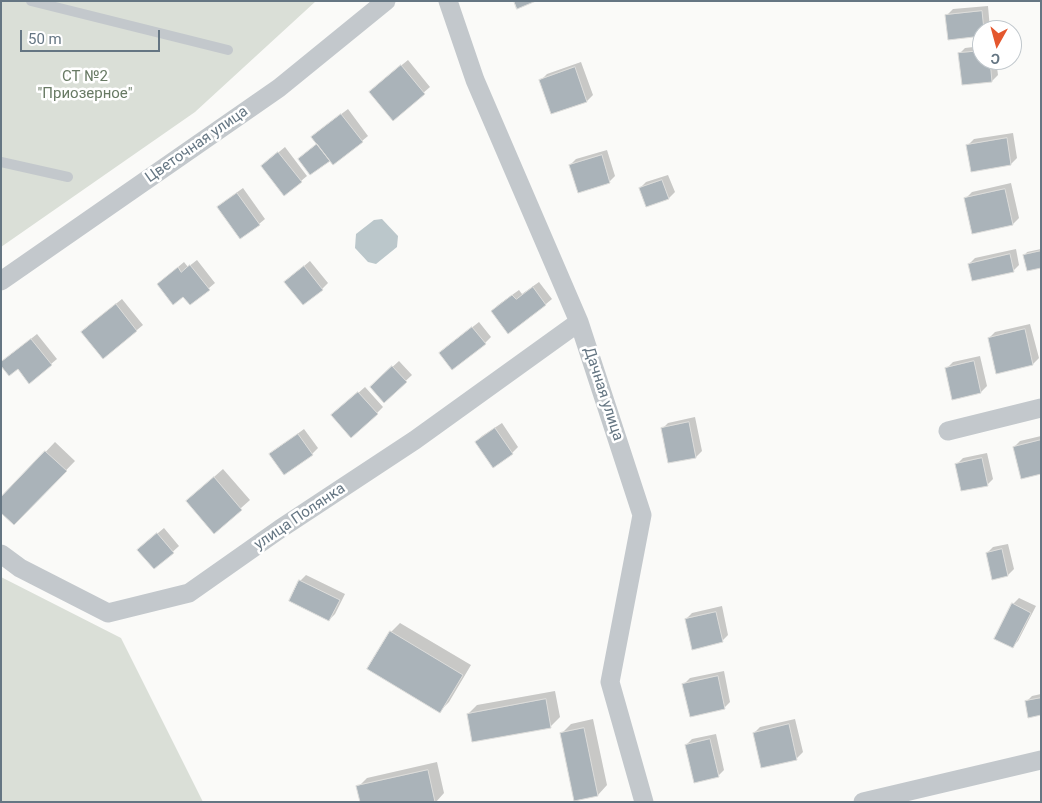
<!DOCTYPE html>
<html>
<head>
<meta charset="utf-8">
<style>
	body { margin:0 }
	#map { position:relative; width:1042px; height:803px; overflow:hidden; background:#fafaf8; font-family:Roboto,sans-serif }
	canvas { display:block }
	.frame { position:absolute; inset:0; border:2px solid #657683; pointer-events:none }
	.north { position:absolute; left:972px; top:20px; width:50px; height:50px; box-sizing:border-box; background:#fff; border:1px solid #c1c8cd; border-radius:50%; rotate:187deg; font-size:14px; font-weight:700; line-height:20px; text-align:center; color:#657683 }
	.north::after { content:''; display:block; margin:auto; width:18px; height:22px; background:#e4572e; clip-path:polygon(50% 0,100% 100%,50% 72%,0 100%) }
	.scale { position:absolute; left:20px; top:30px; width:140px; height:22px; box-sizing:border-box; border:2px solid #657683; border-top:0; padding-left:6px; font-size:15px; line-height:18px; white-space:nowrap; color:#657683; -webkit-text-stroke:4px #fff; paint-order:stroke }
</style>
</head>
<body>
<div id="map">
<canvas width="1042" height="803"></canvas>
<div class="frame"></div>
<div class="north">С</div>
<div class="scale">50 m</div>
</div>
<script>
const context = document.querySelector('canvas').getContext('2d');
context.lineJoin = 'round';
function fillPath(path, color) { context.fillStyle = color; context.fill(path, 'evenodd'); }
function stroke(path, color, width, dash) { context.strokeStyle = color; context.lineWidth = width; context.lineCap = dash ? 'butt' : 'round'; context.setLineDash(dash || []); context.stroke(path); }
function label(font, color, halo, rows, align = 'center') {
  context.font = font + ' Roboto,sans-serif'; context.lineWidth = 5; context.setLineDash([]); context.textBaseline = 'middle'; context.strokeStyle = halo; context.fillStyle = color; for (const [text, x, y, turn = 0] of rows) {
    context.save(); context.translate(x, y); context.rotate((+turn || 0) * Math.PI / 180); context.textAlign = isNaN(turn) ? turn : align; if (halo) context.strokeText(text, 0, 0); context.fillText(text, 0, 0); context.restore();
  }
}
fillPath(new Path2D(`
	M1 1H316L195 112 1 247Z
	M1 577 121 638 203 802H1Z`), '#dadfd7');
fillPath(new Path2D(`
	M382 219 398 236 397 247 376 264 368 262 355 248 356 234 374 220Z`), '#bbc7cb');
fillPath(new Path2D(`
	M988 6 990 29 982 30V35L947 15 953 9Z
	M982 46V60H996L998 75 992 81 959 54 965 48Z
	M408 60 430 87 393 119 376 86Z
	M581 62 593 95 587 101 552 113 541 80 547 74Z
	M348 109 368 136 362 141 330 159H299L318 143 313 137 319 131Z
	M1013 133 1017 158 1011 164 968 145 974 139Z
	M285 147 307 176 301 181 268 161Z
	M607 150 615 176 609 182 570 165 576 159Z
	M668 175 675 192 669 198 647 206 640 188 646 182Z
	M1011 183 1019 218 1013 224 966 198 972 192Z
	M243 188 265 219 259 224 219 207 225 201Z
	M1016 249 1019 265 1013 271 969 264 975 258Z
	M1041 249V266L1025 255 1027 252Z
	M197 260 215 283 190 304 183 295 158 284 184 262 188 267Z
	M310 261 328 283 322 289 292 276Z
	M539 282 552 299 546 304 509 332 493 311 498 305 519 290 522 294Z
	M122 299 143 325 103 358 88 326Z
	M479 322 491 337 485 343 447 347Z
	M1030 324 1039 358 1033 364 989 338 995 332Z
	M37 334 57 359 51 364 18 367 7 358Z
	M980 356 987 386 981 392 947 368 953 362Z
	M399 361 412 375 384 401 377 381Z
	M365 387 383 407 377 413 339 410Z
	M695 417 702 451 696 457 669 462 662 429 668 423Z
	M502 423 518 447 512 453 493 467 476 442 482 436Z
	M304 429 318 448 312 454 277 449Z
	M1041 436V472L1014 447 1020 441Z
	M55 442 75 461 14 524 1 499Z
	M987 453 993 479 987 485 957 464 963 458Z
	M223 469 250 500 214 532 187 501Z
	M164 528 179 546 155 568 145 544Z
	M1008 544 1014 569 1008 575 987 553 993 547Z
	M306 575 345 594 335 614 329 620 300 581Z
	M1019 598 1036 606 1018 641 1012 647 1013 604Z
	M722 606 728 635 722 641 686 619 692 613Z
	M400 623 471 665 449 702 440 711 369 669 391 632Z
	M724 671 730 702 724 708 684 684 690 678Z
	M555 691 560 717 551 726 468 714 477 705Z
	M1041 694V714L1026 702 1032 696Z
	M593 719 607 785 598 795 562 733 571 724Z
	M795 719 803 752 797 758 754 733 760 727Z
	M716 734 724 770 718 776 686 745 692 739Z
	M437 762 444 793 436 802H361L358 787 367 778Z`), '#0003');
const building = new Path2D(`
	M514 1H536L517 9Z
	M982 11 984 30H982V36L948 40 945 15Z
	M982 51V60H990L992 82 962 85 958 53Z
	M401 65 425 94 393 121 369 92Z
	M575 67 587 102 551 114 539 80Z
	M341 114 363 142 333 165 311 137Z
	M1007 138 1011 165 971 172 966 145Z
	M317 144 330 161 310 175 298 159Z
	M278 152 302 182 284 196 261 166Z
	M602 155 610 183 578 193 569 165Z
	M662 180 669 199 646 207 639 188Z
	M1005 189 1013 225 972 234 964 198Z
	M237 193 260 225 240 239 217 207Z
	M1041 251V268L1027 271 1023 255Z
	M1010 254 1014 272 972 281 968 264Z
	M190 265 210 290 190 305 183 297 173 305 157 284 178 267 181 272Z
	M304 266 323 290 303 305 284 282Z
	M533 287 546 305 508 334 491 311 512 295 516 299Z
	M116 304 137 331 103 359 81 332Z
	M472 327 486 344 452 370 439 353Z
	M1025 329 1033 365 996 374 988 338Z
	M31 339 52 365 29 384 18 369 9 376 1 366V362Z
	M974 361 981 393 952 400 945 368Z
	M392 366 407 382 384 403 370 387Z
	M358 392 378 414 351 438 331 415Z
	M689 422 696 458 668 463 661 428Z
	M495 428 513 454 493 468 475 442Z
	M298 434 313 455 284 475 269 454Z
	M1041 440V474L1021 479 1013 447Z
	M45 451 67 471 14 525 1 513V497Z
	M982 458 988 486 961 491 955 464Z
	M214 477 242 510 214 534 186 501Z
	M157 533 174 553 154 569 137 550Z
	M1002 549 1008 576 992 580 986 553Z
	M299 580 340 600 329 621 289 601Z
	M1012 603 1031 613 1013 648 994 639Z
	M716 612 723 642 692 650 685 619Z
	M390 631 463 675 440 713 367 669Z
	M718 676 725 709 690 717 682 684Z
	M1041 698V715L1028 718 1025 701Z
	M546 699 551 728 472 742 467 714Z
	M789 724 797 760 761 768 753 733Z
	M584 728 598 796 574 801 560 733Z
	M710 739 719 777 694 783 685 745Z
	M428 770 435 802H360L356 786Z`);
fillPath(building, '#aab3b9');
stroke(building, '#dcdcda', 1);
stroke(new Path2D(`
	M31 1 228 50
	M1 162 68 177`), '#c3c8cc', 10);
stroke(new Path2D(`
	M448 1 475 80 579 322 642 515 610 682 644 802
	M1 281 279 88 386 1
	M948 431 1041 408
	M1 554 20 568 108 613 189 593 280 529 415 440 579 322
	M863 802 1041 760`), '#c3c8cc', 19);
label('15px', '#687a64', '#fff', [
	["СТ №2",85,77],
	["\"Приозерное\"",85,94]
]);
label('15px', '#657683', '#fff', [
	["Цветочная улица",197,145,-35],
	["Дачная улица",603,394,72],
	["улица Полянка",300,517,-34]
]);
</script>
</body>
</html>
